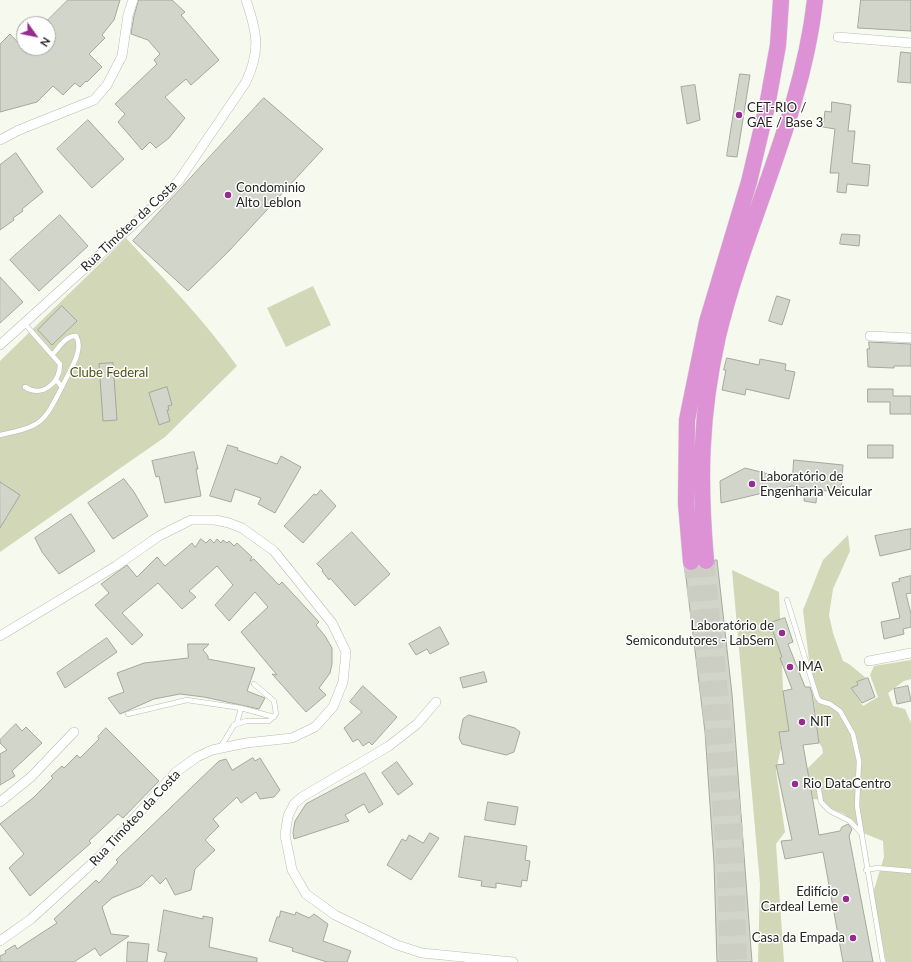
<!DOCTYPE html>
<html>
<head>
<meta charset="utf-8">
<style>
	body { margin:0 }
	#map { position:relative; width:911px; height:962px; overflow:hidden; background:#f6f9ed; font-family:Lato,sans-serif }
	canvas { display:block }
	.north { position:absolute; left:16px; top:16px; width:40px; height:40px; box-sizing:border-box; background:#fff; border:1px solid #a7a7a6; border-radius:50%; rotate:123deg; font-size:11px; font-weight:700; line-height:16px; text-align:center; color:#242420 }
	.north::after { content:''; display:block; margin:auto; width:14px; height:18px; background:#962c8f; clip-path:polygon(50% 0,100% 100%,50% 72%,0 100%) }
</style>
</head>
<body>
<div id="map">
<canvas width="911" height="962"></canvas>
<div class="north">N</div>
</div>
<script>
const context = document.querySelector('canvas').getContext('2d');
context.lineJoin = 'round';
function fillPath(path, color) { context.fillStyle = color; context.fill(path, 'evenodd'); }
function stroke(path, color, width, dash) { context.strokeStyle = color; context.lineWidth = width; context.lineCap = dash ? 'butt' : 'round'; context.setLineDash(dash || []); context.stroke(path); }
function label(font, color, halo, rows, align = 'center') {
  context.font = font + ' Lato,sans-serif'; context.lineWidth = 3; context.setLineDash([]); context.textBaseline = 'middle'; context.strokeStyle = halo; context.fillStyle = color; for (const [text, x, y, turn = 0] of rows) {
    context.save(); context.translate(x, y); context.rotate((+turn || 0) * Math.PI / 180); context.textAlign = isNaN(turn) ? turn : align; if (halo) context.strokeText(text, 0, 0); context.fillText(text, 0, 0); context.restore();
  }
}
fillPath(new Path2D(`
	M126 238C165 280 204 320 237 366L165 437 0 552V361Z
	M313 286 331 325 286 347 267 308Z
	M848 535 850 551 833 589 829 615 833 633 843 661 849 664 866 678 857 682 858 685 851 688 863 706 878 697 870 675 874 666 911 660V679L904 681 888 693 893 706 905 709 911 723V962H886L873 893 884 857 883 841 863 833 844 814 829 808 822 800 813 799 807 769 823 753 822 747 819 743 803 610 823 560Z
	M732 570 779 592 783 691 789 731 779 732 781 748 776 771 785 832 776 844 784 962H758L760 884Z`), '#d1d7b7');
const building = new Path2D(`
	M68 0H120L114 20 102 35 105 38 89 54 102 67 87 82 86 81 80 87 75 83 63 95 53 86 37 102 0 112V44L10 34 29 54 35 48H48V20Z
	M139 0H172L185 12 181 15 219 60 191 85 186 79 165 97 185 118 169 138 156 148 150 142 142 150 118 122 125 114 115 104 157 64 154 60 160 54 148 40 131 34 134 16Z
	M861 0H911V31L858 28Z
	M901 52 911 53V83L898 82Z
	M740 74 750 75 737 157 727 156Z
	M695 85 700 120 687 124 681 87Z
	M264 98 323 149 229 251 188 291 133 241Z
	M832 102 851 105 848 131H855L852 163 870 165 868 186 847 184 846 193 837 192 839 173H830L835 129 823 127 825 111 831 112Z
	M88 120 124 159 92 188 57 149Z
	M16 153 43 192 22 209 23 211 13 218 14 220 0 230V165Z
	M60 215 88 246 39 291 10 260Z
	M842 234 860 235 859 246 840 244Z
	M0 277 23 302 0 323Z
	M777 296 790 300 782 325 769 321Z
	M62 306 77 321 52 345 38 330Z
	M869 342 911 344V366H894V368L868 367 867 349H869Z
	M727 358 759 365 760 359 786 364 785 370 795 372 789 399 746 389 745 395 722 390 726 370H724Z
	M113 363 117 420 103 421 99 364Z
	M167 387 172 405 168 406 169 410H167L170 421 159 425 149 393Z
	M868 389H893V396H911V414H890V402H868Z
	M228 445 238 448 237 450 277 464 281 456 301 467 275 513 258 504 261 498 235 489 231 502 210 496Z
	M868 445H893V458H868Z
	M194 452 198 469H196L201 496 165 503 159 476 156 477 152 461Z
	M794 460 843 465 841 492 817 490 816 503 804 501 805 488 792 486 721 503 720 481 745 468 792 480Z
	M124 479 134 492 148 516 113 539 88 503Z
	M0 482 20 495 0 528Z
	M321 490 336 506 303 543 284 526 314 494 316 495Z
	M71 514 95 551 59 574 42 552 35 538Z
	M911 529V549L880 556 875 536Z
	M352 532 390 574 355 606 330 578 329 580 322 571 323 570 317 564Z
	M201 539 206 543 210 539 214 543 217 539 221 543 223 540 227 543 229 541 234 546 237 543 252 557 250 561 254 559 279 585 282 582 319 622 316 625 325 636 332 648V664L330 673 319 688 326 695 306 712 272 674 277 675 241 632 268 607 255 592 229 621 215 605 233 585 217 566 189 591 196 597 182 609 158 583 122 613 143 635 132 645 95 605 109 593 101 584 127 565 137 577 157 557 165 566 192 543 195 547Z
	M715 560H717L732 694 752 962H717L714 863 705 732 685 569 692 571 699 567 707 570 714 565Z
	M911 576V593L906 594 911 614V627L903 629 904 634 884 639 881 622 900 618 892 583 900 581 899 579Z
	M785 618 793 642 788 644 805 687H810L812 693 819 743 803 745 819 835 840 831 842 827 848 824 852 829 849 836 873 962H843L823 852 785 859 781 841 792 840 776 765 784 764 779 732 789 731 783 691 792 689 780 658 782 657 770 623Z
	M440 627 449 644 430 654 427 649 416 655 409 644Z
	M107 638 117 652 65 688 57 673Z
	M188 644H209L203 650 208 656V659L255 668 247 691 265 698 259 709 204 697 180 694 154 699 120 714 108 698 124 692 117 673 144 663 188 658Z
	M484 672 487 682 463 688 460 678Z
	M868 678 875 697 862 703 851 688 858 685 857 682Z
	M363 686 397 717 372 745 369 742 363 746 358 739 353 742 344 728 362 712 350 702Z
	M908 686 911 701 897 704 894 689Z
	M469 715 515 728 520 732 514 752 506 755 462 744 459 738 463 719Z
	M16 724 22 731 26 727 42 743 12 771 15 776 0 785V754L7 750 0 743V740Z
	M106 728 159 781 123 818 118 814 89 841 91 843 30 896 9 868 24 854 0 824 33 798 53 778 51 776 62 766 64 768 77 755 80 758 99 739 98 737Z
	M253 758 255 761 260 758 280 790 274 797 260 799 256 792 241 803 237 797 213 819 219 826 205 840 215 850 195 869 191 890 175 895 166 878 160 884 152 875 141 886 112 898 102 907 111 934 129 936 100 956 95 948 74 962H0V956L6 953 5 951 15 945 17 949 57 923 54 919 96 880 99 883 118 862 116 860 219 761 226 759 232 770Z
	M397 762 413 784 398 795 382 773Z
	M365 773 383 804 369 813 364 804 345 815 349 821 294 839 293 833 295 821 306 804Z
	M488 802 518 807 515 825 485 820Z
	M430 833 439 838 411 880 387 865 402 839 406 841 409 835 423 843Z
	M465 836 527 846 525 860 530 861 527 881 522 880 521 887 496 883V888L481 886 482 881 459 877Z
	M164 910 203 919V916L213 918 209 947 257 958V962H164L167 953 158 951Z
	M281 911 295 915 296 912 309 918 314 914 328 924 323 941 351 951 347 962H327L292 951 293 948 269 941 277 917H279Z
	M128 942 149 944 147 962H127Z`);
fillPath(building, '#d2d5c9');
stroke(building, '#a5a89d', 1);
stroke(new Path2D(`
	M706 561 735 832 739 962
	M691 562C709 695 728 828 727 962`), '#cccec4', 16, [16, 8]);
const lane = new Path2D(`
	M24 323 60 364C60 383 42 398 25 387
	M52 355C58 349 66 335 76 336 85 350 68 373 62 387
	M0 435C42 426 43 424 62 387L57 381
	M787 600 817 697 820 701 830 704 840 711 853 734 859 761 857 806 883 962
	M128 714 187 700 241 708 274 717
	M237 723 241 708
	M220 748 234 725 246 721H269L276 714 274 701 254 684
	M818 784 821 802 830 811 850 821 861 833
	M866 870 877 868 911 871`);
const street = new Path2D(`
	M838 37 911 43
	M0 140 19 130 94 100 107 85 122 56 128 15 133 0
	M870 336 911 338
	M0 345 167 194 180 179 246 82C261 50 257 32 246 0
	M0 636 116 566 159 536 191 520H215L229 523 242 528 274 551 332 623 346 652 343 682 333 707 315 727 292 738 246 743 212 750 197 757 176 772 99 857 31 919 0 941
	M869 661 911 653
	M436 702 417 724 389 746 302 797 294 804 288 816 285 835 292 870 306 894 335 915 397 945 422 953 513 962
	M0 802 31 777 74 732`);
const highway = new Path2D(`
	M706 561C699 480 700 416 718 336 745 223 802 117 815 0
	M691 562 686 503 687 420 707 322 749 182 767 106 778 45 781 0`);
stroke(lane, '#babcb1', 5.5);
stroke(street, '#babcb1', 10);
stroke(highway, '#d8d8d7', 17);
stroke(lane, '#fff', 4.5);
stroke(street, '#fff', 9);
stroke(highway, '#dd92d5', 16);
for (const [x, y, r, color] of [
	[739,115,4,"#962c8f"],
	[228,195,4,"#962c8f"],
	[752,484,4,"#962c8f"],
	[782,633,4,"#962c8f"],
	[790,667,4,"#962c8f"],
	[802,722,4,"#962c8f"],
	[795,784,4,"#962c8f"],
	[846,899,4,"#962c8f"],
	[853,938,4,"#962c8f"]
]) { const dot = new Path2D(); dot.arc(x, y, r, 0, 2 * Math.PI); context.fillStyle = color; context.fill(dot); stroke(dot, '#fff', 1.5); }
label('13px', '#242420', '#fff', [
	["CET-RIO /",747,108],
	["GAE / Base 3",747,123],
	["Condominio",236,188],
	["Alto Leblon",236,203],
	["Laboratório de",760,477],
	["Engenharia Veicular",760,492],
	["Laboratório de",774,626,"right"],
	["Semicondutores - LabSem",774,641,"right"],
	["IMA",798,667],
	["NIT",810,722],
	["Rio DataCentro",803,784],
	["Edifício",838,892,"right"],
	["Cardeal Leme",838,907,"right"],
	["Casa da Empada",845,938,"right"]
], 'left');
label('13px', '#242420', '#fff', [
	["Rua Timóteo da Costa",129,226,-43],
	["Rua Timóteo da Costa",135,818,-47]
]);
label('13px', '#4c5312', '#fff', [
	["Clube Federal",109,373]
]);
</script>
</body>
</html>
